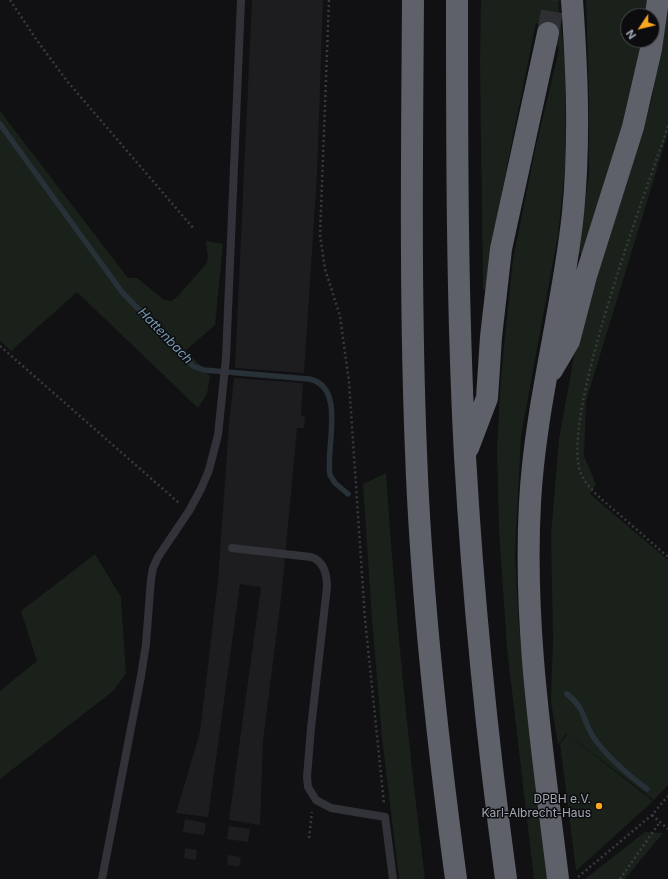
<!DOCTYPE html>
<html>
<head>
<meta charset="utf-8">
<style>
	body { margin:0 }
	#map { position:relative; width:668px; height:879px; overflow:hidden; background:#111113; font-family:Inter,sans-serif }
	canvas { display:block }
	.north { position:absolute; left:620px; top:8px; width:40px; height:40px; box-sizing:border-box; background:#0c0c0e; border:1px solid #484a50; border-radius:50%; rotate:235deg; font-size:11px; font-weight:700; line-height:16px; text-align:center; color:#a1a8b4 }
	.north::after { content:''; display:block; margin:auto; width:14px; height:18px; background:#fca720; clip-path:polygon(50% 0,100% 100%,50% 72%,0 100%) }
</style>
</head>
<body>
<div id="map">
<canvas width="668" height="879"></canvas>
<div class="north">N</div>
</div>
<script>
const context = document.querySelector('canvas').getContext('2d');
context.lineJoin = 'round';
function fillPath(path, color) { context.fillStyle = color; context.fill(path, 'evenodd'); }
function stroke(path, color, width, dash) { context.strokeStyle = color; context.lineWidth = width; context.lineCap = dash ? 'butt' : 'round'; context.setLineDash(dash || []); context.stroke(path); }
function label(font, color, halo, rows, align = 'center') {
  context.font = font + ' Inter,sans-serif'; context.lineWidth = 3; context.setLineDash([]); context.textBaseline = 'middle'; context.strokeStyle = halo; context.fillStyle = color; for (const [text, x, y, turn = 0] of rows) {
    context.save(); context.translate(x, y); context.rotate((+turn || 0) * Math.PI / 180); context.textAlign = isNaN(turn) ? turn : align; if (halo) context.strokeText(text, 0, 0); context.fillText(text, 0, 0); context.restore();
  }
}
fillPath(new Path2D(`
	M252 0H323L317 174 304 373 235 368Z
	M234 378 303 383 301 415 305 416 304 428H297L282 590 263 741 260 825 229 820 261 587 240 584 208 817 176 813 200 732 218 581 229 425Z
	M185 819 206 823 204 835 183 832Z
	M229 826 250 829 248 842 227 839Z
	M185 848 197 850 196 860 184 858Z
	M228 855 241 857 239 867 227 865Z`), '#1d1d20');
fillPath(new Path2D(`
	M481 0H558L565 59 566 159 558 235 521 436 515 555 519 627 547 879H534L507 648 499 530 497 448 501 376 513 259 536 146 559 50C555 38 548 29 536 23L503 186 487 288 483 290 480 62Z
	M586 0H650L648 16H628V40H644L629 107 582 254 578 253 589 174V96Z
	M668 0V133L586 401 584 456 596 484 590 494 668 560V785L654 800 566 733 558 745 551 702 553 638 551 534 559 439 577 339 652 99Z
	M0 111 128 278H137L164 300 171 301 178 296 206 264 208 257 206 241 223 244 215 325 186 350 210 376 207 394 198 408 77 292 11 351 0 341Z
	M386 473C395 609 408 744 425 879H399L382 737 372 619 363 484Z
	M95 554 121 597 126 674 113 691 0 779V691L37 661 21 611Z
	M567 734 653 801 576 871 560 744Z
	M645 832 663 833 625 879H585Z`), '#19211a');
stroke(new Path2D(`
	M0 124 122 292 193 366 204 370 309 379C347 386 325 449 330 475L335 483 348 494
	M567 694C586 709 582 720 594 738 608 758 627 774 647 789`), '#273137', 5.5);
stroke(new Path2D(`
	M548 33 554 0`), '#2e2f33', 22, [22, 11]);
stroke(new Path2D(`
	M10 0 36 39 67 81 194 229
	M329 0 320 235 325 269 340 316 349 382 365 619 384 804
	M668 126C648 187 556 426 582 476 591 492 606 503 620 515 636 529 652 543 668 557
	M0 346 179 503
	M652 815 668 829
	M309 838 312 812
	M578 877 652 815 668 796
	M620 879 660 822`), '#383a3f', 2.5, [2, 3]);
stroke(new Path2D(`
	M232 548 311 557C324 561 327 575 327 587L311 728 307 777 308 787 316 800 331 808 385 817 393 879
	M102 879 141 676 146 644 151 579 153 568 158 557 189 511 201 489 209 470 218 435 226 358 241 0`), '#323338', 8);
stroke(new Path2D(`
	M413 0C412 150 410 301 416 452 421 594 437 738 456 879
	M457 0C457 152 457 304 465 456 473 597 487 739 506 879
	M552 370 569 341 586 276 633 127 651 49 658 0
	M468 448 487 398 491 337 501 249 548 33
	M558 879C543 754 523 629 530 503 535 405 563 310 573 213 580 142 577 71 572 0`), '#5e6169', 22);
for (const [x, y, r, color] of [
	[599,806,4,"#fca720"]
]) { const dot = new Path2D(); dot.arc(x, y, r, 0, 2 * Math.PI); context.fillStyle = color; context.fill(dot); stroke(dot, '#0c0c0e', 1.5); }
label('12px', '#a1a8b4', '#0c0c0e', [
	["DPBH e.V.",591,799],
	["Karl-Albrecht-Haus",591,813]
], 'right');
label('italic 13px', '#7699b2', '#0c0c0e', [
	["Hattenbach",165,336,46]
]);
</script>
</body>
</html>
